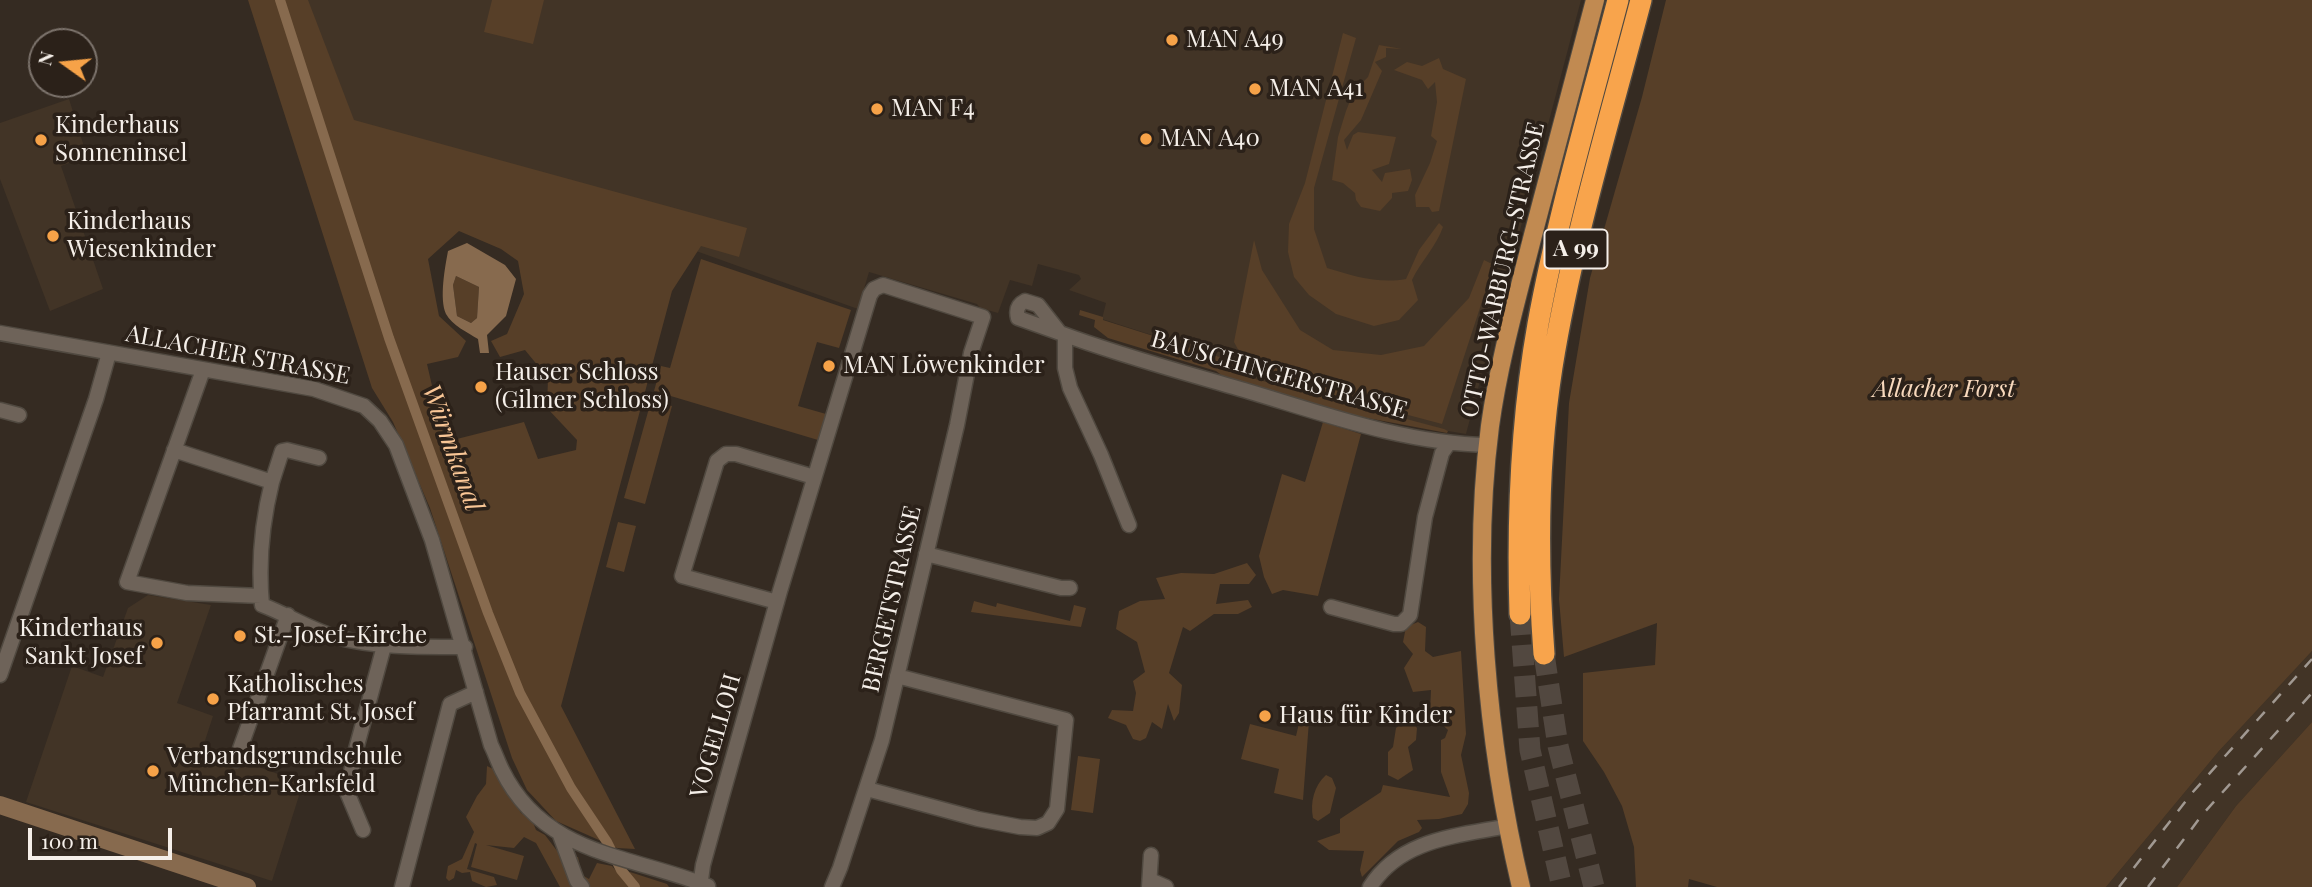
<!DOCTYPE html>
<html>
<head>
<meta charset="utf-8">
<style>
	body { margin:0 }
	#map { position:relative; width:2312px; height:887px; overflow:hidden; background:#352b22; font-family:"Playfair Display",serif }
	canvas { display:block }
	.north { position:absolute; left:28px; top:28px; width:70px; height:70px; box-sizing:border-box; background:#2b2119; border:2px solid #7c736c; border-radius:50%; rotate:285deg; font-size:19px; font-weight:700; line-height:28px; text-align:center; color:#f5efe9 }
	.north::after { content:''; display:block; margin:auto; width:24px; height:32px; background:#f6a248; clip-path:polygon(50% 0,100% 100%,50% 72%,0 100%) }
	.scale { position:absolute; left:28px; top:828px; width:144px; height:32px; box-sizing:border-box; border:4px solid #f5efe9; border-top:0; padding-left:9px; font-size:21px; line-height:24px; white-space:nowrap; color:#f5efe9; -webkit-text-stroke:5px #2b2119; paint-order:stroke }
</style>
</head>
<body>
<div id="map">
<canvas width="2312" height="887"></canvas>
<div class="north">N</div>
<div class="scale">100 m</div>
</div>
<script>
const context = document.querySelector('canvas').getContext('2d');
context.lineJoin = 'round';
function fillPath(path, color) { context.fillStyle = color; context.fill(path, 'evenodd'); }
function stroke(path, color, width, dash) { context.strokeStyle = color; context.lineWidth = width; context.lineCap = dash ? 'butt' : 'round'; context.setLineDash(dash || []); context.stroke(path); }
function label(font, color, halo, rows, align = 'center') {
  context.font = font + ' "Playfair Display",serif'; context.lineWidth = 7; context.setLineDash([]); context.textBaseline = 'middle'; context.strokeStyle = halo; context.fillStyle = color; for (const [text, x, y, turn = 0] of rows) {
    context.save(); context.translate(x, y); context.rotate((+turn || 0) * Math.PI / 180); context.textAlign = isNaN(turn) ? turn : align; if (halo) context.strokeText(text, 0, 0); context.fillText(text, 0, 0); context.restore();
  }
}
fillPath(new Path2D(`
	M305 0H1581L1466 434 1448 431 1248 377 1223 358 1102 319 1106 303 1069 290 1081 279 1079 275 1038 264 1032 286 1010 280 998 313 980 308 977 304 869 272 858 309 347 126Z
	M69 99 87 156 61 166 103 289 50 311 0 179V123Z
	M148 595 211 605 177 703 213 716 203 747 303 783 272 881 26 802 72 666 103 677 128 608Z
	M2312 651V722L2236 806 2177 887H2106L2219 751Z`), '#423426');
fillPath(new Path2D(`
	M248 0H308L354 120 747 228 739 257 701 246 672 291 561 706 635 849 617 848 556 821 527 790 512 758 430 508 393 422 372 388ZM459 231 501 249 518 261 524 294 507 334 491 341 500 357 525 350 548 378 547 408 577 440 576 450 538 459 524 422 445 442 427 364 458 357 466 341 439 316 428 259Z
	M492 0H544L533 44 484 32Z
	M1666 0H2312V651L2219 751 2106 887H1717L1689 879 1688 887H1636L1634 847 1622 806 1604 772 1583 741V673L1655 665 1657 623 1564 657 1559 599 1569 403 1590 278 1642 97Z
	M1343 33 1356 38 1314 188V229L1327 268C1353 276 1379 284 1406 279L1419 250 1439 223 1443 227C1436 247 1421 261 1412 280L1418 300 1399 320 1374 326 1336 314 1309 295 1294 277 1288 252 1289 224 1305 183Z
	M1379 45 1402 49 1386 48V57L1375 62 1382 71 1361 120 1344 140 1347 150 1353 135 1358 132 1396 137 1389 164 1372 170 1382 182 1385 173 1410 169 1412 180 1408 191 1392 193V198L1380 211 1361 207 1356 200 1355 193 1343 183 1332 180 1338 137 1346 111 1354 91 1368 77Z
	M1439 58 1443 69 1466 79 1439 211 1432 212 1429 207H1416L1415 195 1430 163 1437 141 1431 136 1437 102 1435 82 1428 89 1422 80 1394 70 1407 62 1422 66Z
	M1254 240 1262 270 1300 330 1333 350 1381 355 1424 346 1469 298 1484 260 1494 265 1442 424 1322 392 1249 370 1234 342Z
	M701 259 851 310 839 348 817 342 798 406 826 414 818 440 654 391 661 366 670 368Z
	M456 276 479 287 477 318 471 323 457 316 453 285Z
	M1080 310 1103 317V320L1223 358 1248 377 1444 429 1448 431 1447 433 1330 411 1228 380 1216 371 1108 338 1094 327 1095 320 1079 315Z
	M651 401 672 406 645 504 624 498Z
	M1323 422 1361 434 1318 596 1283 590 1272 594 1264 577 1259 556 1282 474 1305 482Z
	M618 522 636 526 624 572 606 567Z
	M1247 563 1256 575 1249 584H1220L1216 604 1248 600 1252 607 1238 614H1214L1190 631 1183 627 1169 673 1182 685 1179 713 1174 721 1168 704 1162 729 1152 722 1146 738 1140 741 1133 739 1126 725 1108 718 1112 710 1133 711 1136 693 1133 681 1145 672 1137 642 1116 629 1119 611 1140 601 1165 599 1156 578 1181 573 1214 574Z
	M974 601 996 607 997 603 1070 621 1074 605 1086 608 1081 627 971 612Z
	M1418 622 1426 627 1425 651 1433 657 1461 651 1466 734 1461 755 1469 793 1468 804 1462 814 1439 819 1417 820 1422 828 1419 832 1398 841 1362 877 1360 870 1364 851 1329 850 1317 841 1340 833V819L1381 792 1383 785 1450 797 1441 772V740L1445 738 1448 730 1430 713 1431 690 1413 692 1404 668 1413 654 1403 642 1406 627Z
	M1303 707 1307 708 1306 720 1309 721 1303 800 1274 793 1279 769 1241 759 1250 724 1296 736Z
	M1408 718 1417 728 1416 740 1408 747 1413 770 1398 780 1388 775V752L1393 747 1396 728Z
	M2312 722V887H2177L2236 806Z
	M1078 756 1100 759 1093 813 1071 810Z
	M487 766 495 770 521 813 532 820 536 830 545 835 564 860 571 856 578 857 582 875 589 879 597 863 612 866 623 879 630 872 667 884 669 887H560L536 843 524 837 514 848 486 845 524 856 517 880 471 867 477 844 475 843 467 869 494 877 497 885 486 887 472 881 470 872 462 873 456 870 454 878 449 881 446 878 448 866 462 859 474 832 466 817 477 796 486 784Z
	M1326 775 1332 778 1336 788 1330 813 1318 821 1313 818C1310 802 1314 786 1326 775Z`), '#573f28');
fillPath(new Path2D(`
	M467 243 505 265 516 279 506 316 487 335 489 353H480L478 339C468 333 452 325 446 314 439 299 445 267 448 251ZM456 276 479 287 477 318 471 323 457 316 453 285Z`), '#876a4e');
stroke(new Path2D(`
	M280 0 389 338 488 613 520 693 571 788 607 842 621 870 635 887`), '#876a4e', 10);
stroke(new Path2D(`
	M0 805 247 887`), '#876a4e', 18);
stroke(new Path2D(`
	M1520 614 1530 750 1562 887
	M1544 654 1558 746 1594 887`), '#524840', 21, [21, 10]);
const minor = new Path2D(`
	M1025 301 1038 305 1060 333 1018 318C1016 310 1017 305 1025 301Z
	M0 333 314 389 364 406 380 421 396 445 432 540 491 745C495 753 498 762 502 770 544 856 631 855 708 886
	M1060 333C1124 357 1190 374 1254 393 1330 416 1409 444 1488 445
	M1065 335V368L1070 388 1101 455 1129 525
	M203 370 127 582 187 593 261 596
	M0 410 19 415
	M174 450 272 482C262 522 258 563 262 605 286 614 311 630 336 637 378 648 421 647 465 647
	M272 482 282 451 287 450 319 458
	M926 554 1061 588H1070
	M777 602 682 576 717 461 726 454H736L814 477
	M1331 607 1394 624H1401L1410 615 1425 517 1442 453 1449 443
	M0 675 96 399 109 353
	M236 760 288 615
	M867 789 978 819 1020 827 1037 828 1048 823 1057 809 1066 720 897 676
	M363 830 347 792 355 753 384 646
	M560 835 577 881 582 887
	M1150 880 1166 887
	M402 887 450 704 476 692
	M700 887 703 865 721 800 780 591 870 295 874 289 883 285 983 317 971 353 957 425 882 740 840 868 832 887
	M1149 887 1151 855
	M1370 887C1400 839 1457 836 1508 826`);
const major = new Path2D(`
	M1521 887C1487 744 1471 572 1490 426 1499 361 1517 298 1533 235 1554 157 1574 78 1595 0`);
const highway = new Path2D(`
	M1520 614C1517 517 1521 420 1538 324 1558 215 1590 107 1618 0
	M1544 654C1537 559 1537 462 1552 367 1572 243 1609 122 1641 0`);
stroke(minor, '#504940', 17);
stroke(major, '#504940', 20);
stroke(highway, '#504940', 24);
stroke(minor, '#6e6359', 14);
stroke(major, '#c18a51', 18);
stroke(highway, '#f8a44c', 21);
stroke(new Path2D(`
	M2119 887 2192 793 2312 659
	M2148 887 2202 815 2312 693`), '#a19992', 2.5, [12, 12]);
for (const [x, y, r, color] of [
	[1172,40,7,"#f6a248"],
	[1255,89,7,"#f6a248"],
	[877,109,7,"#f6a248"],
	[1146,139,7,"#f6a248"],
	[41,140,7,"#f6a248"],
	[53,236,7,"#f6a248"],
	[829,366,7,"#f6a248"],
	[481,387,7,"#f6a248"],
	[240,636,7,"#f6a248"],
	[157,643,7,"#f6a248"],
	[213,699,7,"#f6a248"],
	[1265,716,7,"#f6a248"],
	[153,771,7,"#f6a248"]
]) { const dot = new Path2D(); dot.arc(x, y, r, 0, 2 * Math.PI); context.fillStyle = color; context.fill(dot); stroke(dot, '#2b2119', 2.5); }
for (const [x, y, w] of [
	[1576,249,63]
]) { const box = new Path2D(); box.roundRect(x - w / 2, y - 19.5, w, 39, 5); context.fillStyle = '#2b2119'; context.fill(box); stroke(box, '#f5efe9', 2); }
label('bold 23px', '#f5efe9', null, [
	["A 99",1576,249]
]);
label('24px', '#f5efe9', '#2b2119', [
	["MAN A49",1186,40],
	["MAN A41",1269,89],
	["MAN F4",891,109],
	["Kinderhaus",55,126],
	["Sonneninsel",55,154],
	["MAN A40",1160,139],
	["Kinderhaus",67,222],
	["Wiesenkinder",67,250],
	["MAN Löwenkinder",843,366],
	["Hauser Schloss",495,373],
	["(Gilmer Schloss)",495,401],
	["Kinderhaus",143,629,"right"],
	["Sankt Josef",143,657,"right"],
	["St.-Josef-Kirche",254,636],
	["Katholisches",227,685],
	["Pfarramt St. Josef",227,713],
	["Haus für Kinder",1279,716],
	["Verbandsgrundschule",167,757],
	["München-Karlsfeld",167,785]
], 'left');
label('24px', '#f5efe9', '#2b2119', [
	["OTTO-WARBURG-STRASSE",1503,270,-77],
	["ALLACHER STRASSE",238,355,11],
	["BAUSCHINGERSTRASSE",1279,375,16],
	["BERGETSTRASSE",892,599,-77],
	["VOGELLOH",716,736,-74]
]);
label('italic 24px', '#f8d9bd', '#2b2119', [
	["Allacher Forst",1944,390]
]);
label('italic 26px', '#f9c696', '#2b2119', [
	["Würmkanal",452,448,70]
]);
</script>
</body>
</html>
